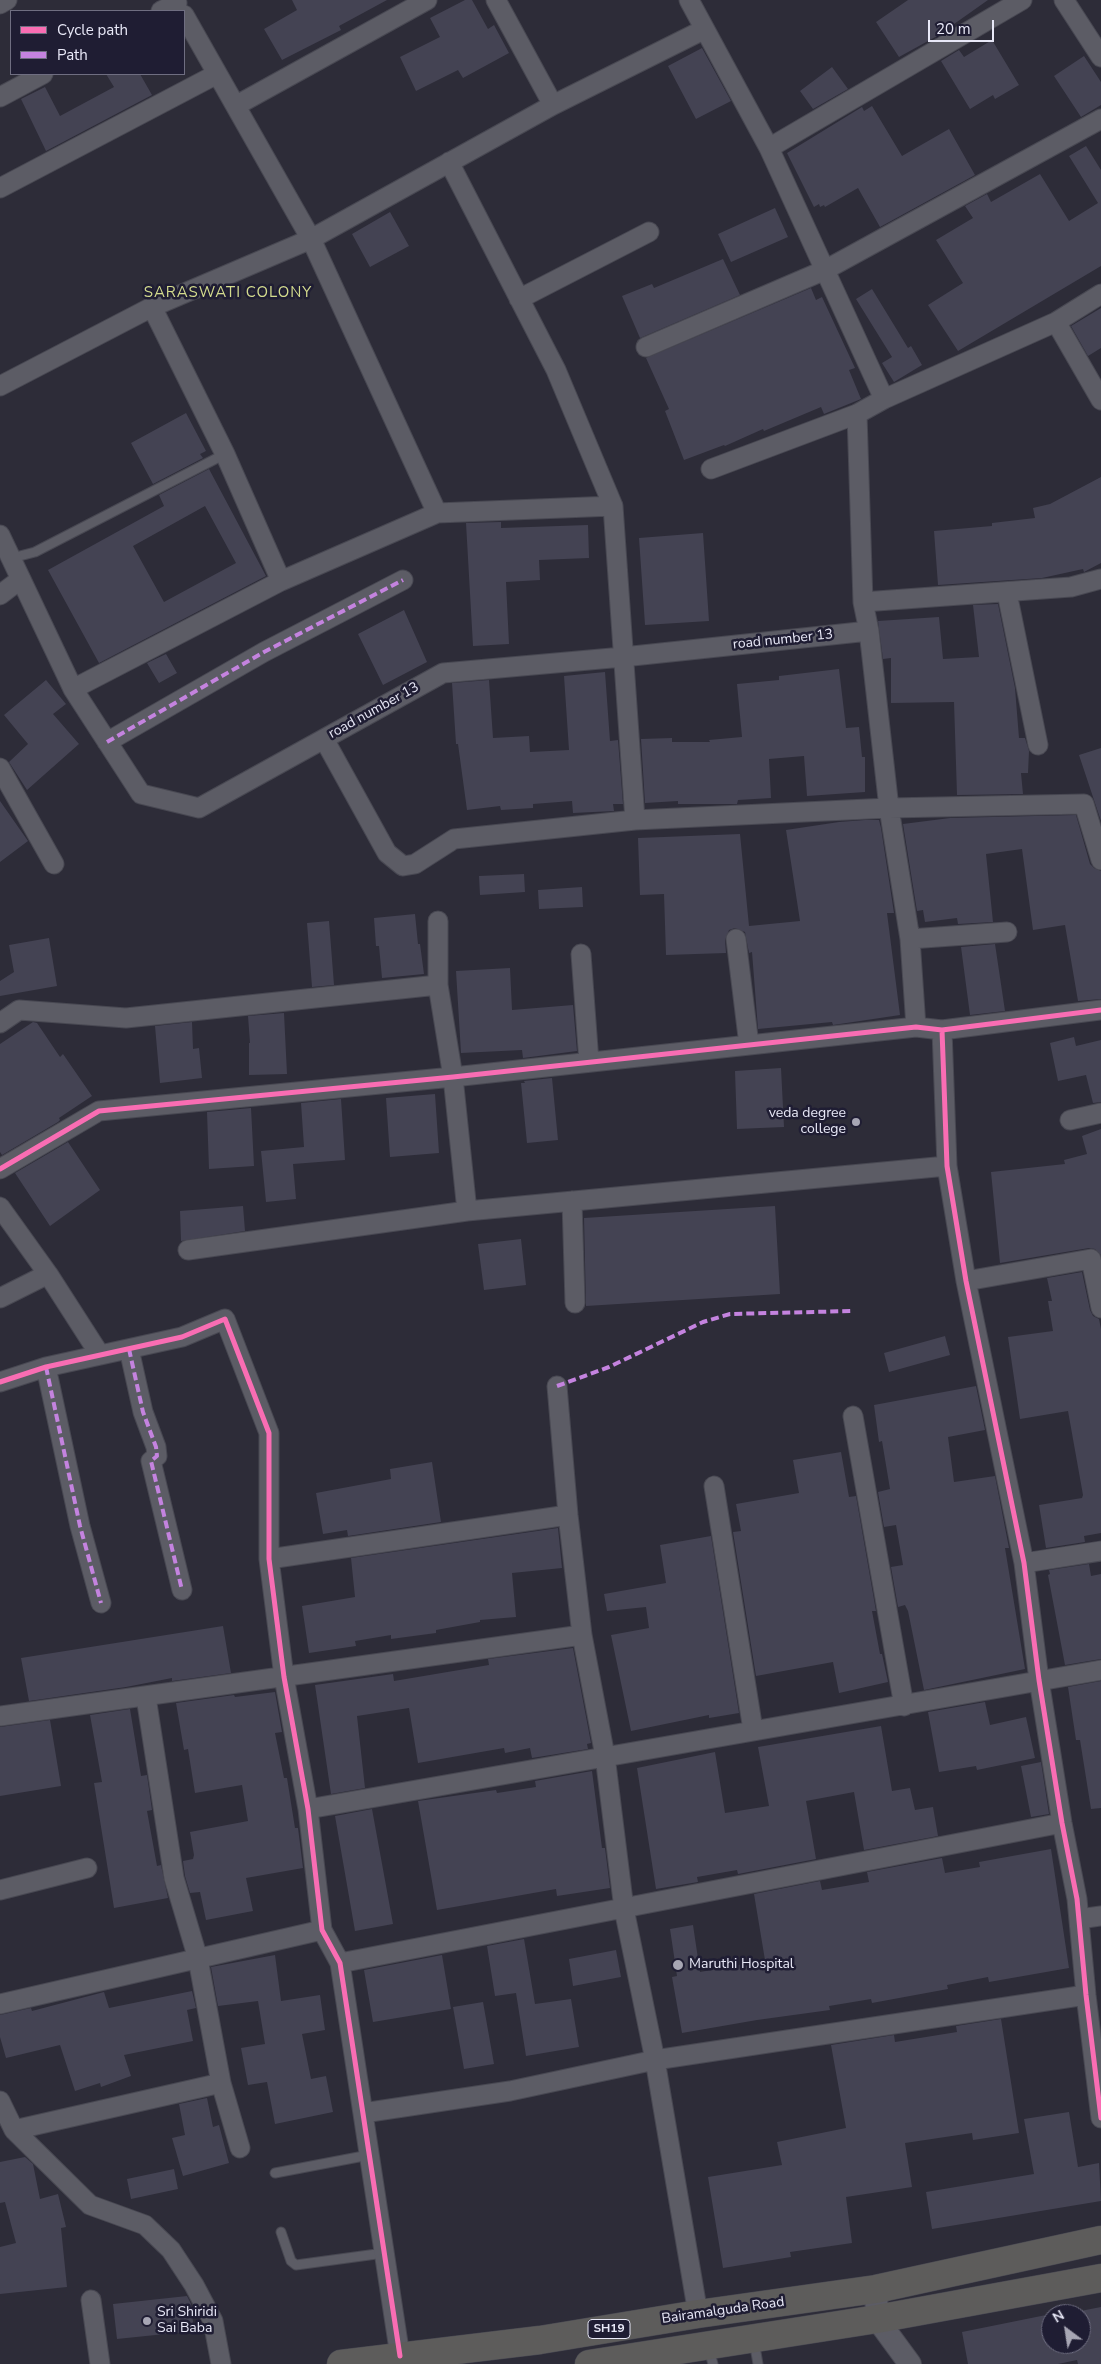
<!DOCTYPE html>
<html>
<head>
<meta charset="utf-8">
<style>
	body { margin:0 }
	#map { position:relative; width:1101px; height:2364px; overflow:hidden; background:#2d2c38; font-family:"Nunito Sans",sans-serif }
	canvas { display:block }
	.legend { position:absolute; left:10px; top:10px; width:175px; height:65px; box-sizing:border-box; background:#1f1d33; border:1px solid #6f6e81; margin:0; padding:6px 9px; list-style:none; font-size:15px; color:#e8e8f7 }
	.legend li { display:flex; align-items:center; gap:10px; height:25px }
	.legend b { width:25px; border:1px solid #6f6e81 }
	.north { position:absolute; left:1041px; top:2304px; width:50px; height:50px; box-sizing:border-box; background:#1f1d33; border:1px solid #6f6e81; border-radius:50%; rotate:329deg; font-size:14px; font-weight:700; line-height:20px; text-align:center; color:#e8e8f7 }
	.north::after { content:''; display:block; margin:auto; width:18px; height:22px; background:#a7a6b4; clip-path:polygon(50% 0,100% 100%,50% 72%,0 100%) }
	.scale { position:absolute; left:928px; top:20px; width:66px; height:22px; box-sizing:border-box; border:2px solid #e8e8f7; border-top:0; padding-left:6px; font-size:15px; line-height:18px; white-space:nowrap; color:#e8e8f7; -webkit-text-stroke:4px #1f1d33; paint-order:stroke }
</style>
</head>
<body>
<div id="map">
<canvas width="1101" height="2364"></canvas>
<ul class="legend">
<li><b style="height:6px;background:#f96db3"></b>Cycle path</li>
<li><b style="height:6px;background:#c483df"></b>Path</li>
</ul>
<div class="north">N</div>
<div class="scale">20 m</div>
</div>
<script>
const context = document.querySelector('canvas').getContext('2d');
context.lineJoin = 'round';
function fillPath(path, color) { context.fillStyle = color; context.fill(path, 'evenodd'); }
function stroke(path, color, width, dash) { context.strokeStyle = color; context.lineWidth = width; context.lineCap = dash ? 'butt' : 'round'; context.setLineDash(dash || []); context.stroke(path); }
function label(font, color, halo, rows, align = 'center') {
  context.font = font + ' "Nunito Sans",sans-serif'; context.lineWidth = 5; context.setLineDash([]); context.textBaseline = 'middle'; context.strokeStyle = halo; context.fillStyle = color; for (const [text, x, y, turn = 0] of rows) {
    context.save(); context.translate(x, y); context.rotate((+turn || 0) * Math.PI / 180); context.textAlign = isNaN(turn) ? turn : align; if (halo) context.strokeText(text, 0, 0); context.fillText(text, 0, 0); context.restore();
  }
}
fillPath(new Path2D(`
	M292 0H387L339 26 341 30 282 60 264 29 297 10Z
	M465 0H472L488 29 494 25 509 53 463 78 458 70 416 91 400 57 440 37 430 18Z
	M908 0H988L947 29 948 30 899 57 876 22Z
	M992 40 1019 85 995 99 993 95 970 109 941 61 959 50 964 57Z
	M702 48 731 101 696 119 668 66Z
	M1084 56 1101 82V105L1081 117 1054 76Z
	M832 67 848 89 813 109 800 91Z
	M106 74H140L152 95 46 151 21 99 45 87 60 116 114 87Z
	M872 106 902 156 949 129 975 175 880 227 858 188 825 207 824 205 820 207 819 204 814 207 787 153 862 107 864 111Z
	M1086 146 1101 170V266L958 351 928 305 963 283 936 240 973 218 965 206 987 194 991 202 1040 174 1069 221 1098 203 1069 156Z
	M775 208 788 237 731 262 718 234Z
	M390 212 409 246 370 267 352 234Z
	M723 259 740 295 640 338 622 296 652 284 654 288Z
	M811 288 816 300 822 297 855 368 849 370 861 399 824 414 821 407 764 431 763 429 725 446 724 445 684 460 665 411 669 409 646 358Z
	M872 289 908 348 911 346 922 365 894 382 882 363 892 357 856 299Z
	M1101 308V348L1088 356 1071 326Z
	M186 413 206 451 200 454 203 458 153 484 131 443Z
	M209 469 266 576 99 663 48 570 164 506 159 495ZM205 506 236 563 164 602 133 546Z
	M1101 477V563L1084 572 1083 569 1042 578 938 585 934 531 992 526V523L1035 518 1033 508 1050 504Z
	M501 522V528L588 525 589 558 539 560 540 580 506 582 509 644 473 646 466 523Z
	M703 533 709 621 645 625 639 538Z
	M998 604 1015 688 1019 738H1025L1029 751 1028 773H1021L1023 794 957 795 954 702 891 703V658L883 659 878 621 939 617 943 659 979 657 973 605Z
	M404 610 427 662 383 685 358 634Z
	M166 654 177 673 159 683 147 663Z
	M839 669 846 728 859 727 862 757H865V792L807 796 804 756 769 759 771 798 738 800 737 804H678V801L645 803 641 739 672 738V742H710L709 740 742 737 737 684 779 680V676Z
	M605 672 610 741 618 740 623 804H613L614 811 573 813 572 801 533 804V808L501 810 500 806 467 810 458 744H456L452 683 489 680 493 738 529 736 530 752 569 750 564 676Z
	M46 680 66 704 53 714 79 744 27 790 9 762 28 744 4 715Z
	M1101 748V821L1079 755Z
	M0 801 28 841 0 862Z
	M1076 815 1090 864 1094 868 1101 871V999L1078 1001 1065 925 1033 930 1022 849 986 854 993 922 958 924 957 918 925 922 923 910 917 911 903 824 950 818Z
	M865 820H879L881 828 894 913H887L900 1015 833 1025 832 1022 758 1029 752 952 749 953 745 932 735 928 729 930 725 940 726 953 666 955 664 894 640 895 638 838 740 834 749 926 800 921 786 830 839 822Z
	M524 874 525 892 480 895 479 876Z
	M582 887 583 907 539 909 538 890Z
	M415 914 418 944H420L424 974 382 978 379 946H376L374 918Z
	M329 921 334 985 312 987 307 923Z
	M49 938 57 986 0 996V981L14 972 9 945Z
	M995 944 1005 1011 970 1015 961 947Z
	M510 968 512 1010 573 1005 577 1051 523 1058 522 1050 461 1053 456 971Z
	M284 1013 287 1074 249 1075V1043H250L248 1016Z
	M33 1022 37 1023 60 1057 63 1054 92 1096 59 1118 60 1120 58 1122 2 1155 0 1152V1044Z
	M192 1022 193 1049 199 1048 202 1078 160 1083 155 1026Z
	M1074 1037 1076 1046 1101 1040V1102L1093 1103 1086 1075 1058 1081 1050 1043Z
	M781 1068 784 1127 737 1129 735 1071Z
	M552 1078 558 1140 527 1143 521 1083H525L524 1081Z
	M435 1094 439 1153 390 1157 386 1098Z
	M341 1099 345 1160 293 1164 296 1199 266 1202 261 1151 304 1147 301 1103Z
	M251 1108 254 1166 209 1169 207 1112Z
	M1101 1129V1255L1095 1249 1089 1248 1000 1263 991 1172 1065 1164 1064 1160 1087 1154 1082 1136Z
	M68 1142 100 1190 50 1226 15 1173Z
	M243 1206 245 1231 181 1241 180 1211Z
	M775 1206 780 1294 586 1306 584 1218Z
	M521 1239 526 1285 484 1290 478 1244Z
	M1082 1272 1090 1310 1093 1316 1099 1319 1101 1329V1533L1084 1536 1085 1542 1046 1548 1039 1505 1082 1498 1083 1495 1068 1411 1020 1419 1008 1337 1053 1331 1048 1301H1052L1047 1278Z
	M945 1336 950 1355 889 1372 884 1353Z
	M976 1386 985 1430 948 1437 954 1482 995 1476 1009 1548H1005L1025 1669 924 1690 908 1611 905 1605 898 1607 891 1567 903 1565 896 1525 884 1527 878 1492 890 1489 882 1441 879 1442 874 1405Z
	M841 1452 849 1497 856 1496 876 1611H872L880 1654H882L888 1682 839 1693 833 1662 756 1676 733 1532 741 1531 736 1504 799 1493 793 1460Z
	M432 1462 441 1522 348 1536 347 1530 323 1534 316 1493 391 1479 390 1469Z
	M558 1528 562 1568 512 1573 516 1617 480 1620V1622L436 1630V1633L391 1639V1635L355 1641 356 1646 309 1653 302 1606 355 1597 351 1558Z
	M711 1536 739 1713 709 1718V1715L631 1731 611 1635 649 1628 646 1607 607 1611 604 1594 666 1583 660 1545Z
	M1089 1564 1091 1576 1101 1574V1659L1065 1665 1048 1575 1050 1574 1049 1570Z
	M223 1626 231 1673 172 1681V1678L126 1687 29 1701 21 1658Z
	M573 1648 591 1743 587 1744 588 1749 532 1758 530 1748 505 1753 504 1748 418 1763 409 1708 357 1716 365 1788 331 1794 315 1685 393 1674 394 1681 489 1665 488 1659Z
	M1101 1681V1808L1091 1809 1080 1740H1076L1068 1687Z
	M275 1692 282 1732 275 1733 284 1778H287L295 1828H298L303 1868 246 1878 253 1911 206 1920 200 1892 190 1893 185 1876 183 1861 193 1859 194 1855 190 1832 248 1821 242 1785 195 1793 188 1749 184 1750 176 1703 234 1695 235 1697Z
	M985 1702 990 1725 1026 1717 1035 1758 977 1770 976 1766 939 1772 928 1712Z
	M130 1709 141 1776 147 1775 152 1810 147 1811 157 1866 161 1865 168 1898 114 1908 94 1783 102 1782 90 1715Z
	M50 1720 61 1786 0 1796V1727Z
	M881 1726 892 1791 910 1788 915 1810 933 1807 938 1836 864 1850 854 1792 806 1801 816 1859 738 1874 737 1870 697 1877 698 1882 656 1889 637 1768 715 1752 725 1813 769 1806 758 1747Z
	M1041 1762 1049 1814 1031 1817 1021 1766Z
	M592 1771 602 1848H605L610 1888 557 1896 556 1889 437 1910 418 1801 496 1790 497 1793 536 1787 535 1781Z
	M372 1809 393 1924 355 1931 335 1816Z
	M1051 1849 1069 1968 989 1982 988 1977 947 1985 948 1989 872 2003 871 1999 829 2006 830 2010 757 2020 682 2033 672 1977 677 1976 670 1929 693 1925 700 1972 765 1960 754 1894 820 1881 822 1890 869 1882 867 1872 942 1858 945 1873 980 1867 979 1862Z
	M524 1939 535 2004 571 1999 579 2047 526 2056 516 1993 495 1996 487 1946Z
	M616 1950 621 1977 573 1986 569 1959Z
	M275 1955 281 2001 320 1995 325 2030 302 2034 311 2079 326 2076 333 2112 275 2124 267 2082 248 2085 241 2048 265 2044 258 2001 218 2006 211 1967Z
	M442 1955 451 2009 373 2022 364 1970Z
	M192 1991 196 2008 187 2010 193 2041 124 2055 131 2076 101 2087 100 2083 75 2091 60 2045 6 2058 0 2037V2015L31 2008 32 2011 104 1992 109 2008Z
	M483 2002 494 2064 464 2069 453 2007Z
	M1001 2019 1019 2133 973 2140 972 2133 905 2143 912 2187 846 2197 852 2243 790 2252 791 2257 723 2268 708 2177 782 2165 777 2142 846 2128 831 2045 894 2035 895 2042 957 2032 956 2026Z
	M207 2098 213 2127 219 2125 229 2163 183 2176 172 2138 185 2135 179 2104Z
	M1069 2112 1078 2167 1099 2163 1101 2201 932 2229 926 2192 1034 2174 1024 2119Z
	M25 2157 33 2164 40 2199 58 2194 66 2227 61 2228 67 2287 0 2294V2247L16 2243 5 2202 0 2203V2162Z
	M174 2169 178 2189 131 2199 127 2179Z
	M187 2296 191 2304 194 2331 117 2339 113 2304Z
	M1101 2307V2364H1078L1077 2360 1058 2364H968L962 2332 1051 2314V2344H1081V2314H1065Z`), '#444353');
const service = new Path2D(`
	M12 558 35 552 225 454
	M275 2173 369 2155
	M281 2232 291 2261 296 2265 384 2253
	M754 2341 758 2364
	M708 2347 713 2364`);
const minor = new Path2D(`
	M496 0 553 105
	M689 0 769 148 884 399
	M1064 0 1101 57
	M0 4 7 0
	M161 11 177 3
	M184 15 311 239 437 513
	M0 97 43 74
	M237 105 427 0
	M769 148 1022 0
	M449 162 556 370 613 506 635 820
	M0 188 217 74
	M519 299 649 232
	M152 307 225 454 281 581
	M1056 322 1101 400
	M646 347 825 270 1101 119
	M0 386 152 307 311 239 553 105 703 30
	M857 414 863 602 869 631 889 808 910 939 916 1027
	M711 469 857 414 884 399 1056 322 1101 294
	M0 535 73 689 141 794 199 808 443 673 623 657 869 631
	M1007 593 1038 745
	M0 595 21 579
	M863 602 1071 587 1101 579
	M73 689 281 581 437 513 613 506
	M324 739 387 853 403 866 415 864 454 839 635 820 889 808 1084 804 1101 860
	M107 742 264 652 403 580
	M0 768 54 864
	M438 921V985L453 1077 467 1211
	M736 939 749 1045
	M910 939 1007 932
	M581 954 589 1062
	M0 1023 19 1010 126 1018 438 985
	M942 1030 947 1166 966 1281 1024 1563 1039 1680 1062 1823 1077 1899 1086 1995 1101 2118
	M1070 1120 1101 1113
	M0 1169 99 1111 453 1077 916 1027 942 1030 1101 1010
	M572 1201 575 1303
	M0 1207 48 1274 100 1355
	M188 1250 467 1211 947 1166
	M966 1281 1091 1259 1101 1308
	M0 1298 48 1274
	M129 1349 143 1412 156 1447 157 1456 151 1461 182 1590
	M46 1367 80 1526 101 1603
	M0 1382 46 1367 182 1337 225 1319 269 1433V1559L284 1677 308 1809 322 1930 340 1963 400 2356
	M557 1386 568 1515 582 1635 605 1756 624 1909 655 2060 698 2314
	M853 1416 904 1706
	M714 1486 753 1730
	M269 1559 568 1515
	M1024 1563 1101 1551
	M0 1716 582 1635
	M308 1809 1101 1670
	M0 1890 87 1868
	M1079 1919 1101 1916
	M340 1963 1062 1823
	M0 2004 322 1930
	M221 2083 240 2148
	M0 2101 14 2130 221 2083 198 1959 174 1878 146 1697
	M363 2113 510 2091 655 2060 1086 1995
	M14 2130 90 2205 145 2225 171 2250 194 2285 213 2321 221 2364
	M91 2300 100 2364`);
const tertiary = new Path2D(`
	M876 2289 877 2319 910 2364`);
const primary = new Path2D(`
	M341 2364 540 2340 698 2314 876 2289 1101 2240
	M589 2364 877 2319 1101 2278`);
stroke(service, '#484852', 11);
stroke(minor, '#484852', 21);
stroke(tertiary, '#484852', 24);
stroke(primary, '#484852', 29);
stroke(service, '#5c5c65', 9);
stroke(minor, '#5c5c65', 19);
stroke(tertiary, '#5c5c65', 22);
stroke(primary, '#5d5c5b', 28);
stroke(new Path2D(`
	M107 742 264 652 403 580
	M129 1349 143 1412 156 1447 157 1456 151 1461 182 1590
	M46 1367 80 1526 101 1603
	M557 1386 609 1367 703 1322 730 1314 853 1311`), '#c483df', 4, [8, 4]);
stroke(new Path2D(`
	M942 1030 947 1166 966 1281 1024 1563 1039 1680 1062 1823 1077 1899 1086 1995 1101 2118
	M0 1169 99 1111 453 1077 916 1027 942 1030 1101 1010
	M0 1382 46 1367 182 1337 225 1319 269 1433V1559L284 1677 308 1809 322 1930 340 1963 400 2356`), '#f96db3', 5);
for (const [x, y, r, color] of [
	[856,1122,5,"#a7a6b4"],
	[678,1965,6,"#a7a6b4"],
	[147,2321,5,"#a7a6b4"]
]) { const dot = new Path2D(); dot.arc(x, y, r, 0, 2 * Math.PI); context.fillStyle = color; context.fill(dot); stroke(dot, '#1f1d33', 2); }
for (const [x, y, w] of [
	[609,2329,42]
]) { const box = new Path2D(); box.roundRect(x - w / 2, y - 9.5, w, 19, 4); context.fillStyle = '#1f1d33'; context.fill(box); stroke(box, '#e8e8f7', 1); }
label('bold 12px', '#e8e8f7', null, [
	["SH19",609,2329]
]);
label('14px', '#e8e8f7', '#1f1d33', [
	["road number 13",783,640,-6],
	["road number 13",374,711,-29],
	["Bairamalguda Road",723,2311,-8]
]);
label('14px', '#e8e8f7', '#1f1d33', [
	["veda degree",846,1114,"right"],
	["college",846,1130,"right"],
	["Maruthi Hospital",689,1965],
	["Sri Shiridi",157,2313],
	["Sai Baba",157,2329]
], 'left');
context.letterSpacing = '1px';
label('15px', '#d4dc8e', '#1f1d33', [
	["SARASWATI COLONY",228,293]
]);
context.letterSpacing = '0px';
</script>
</body>
</html>
